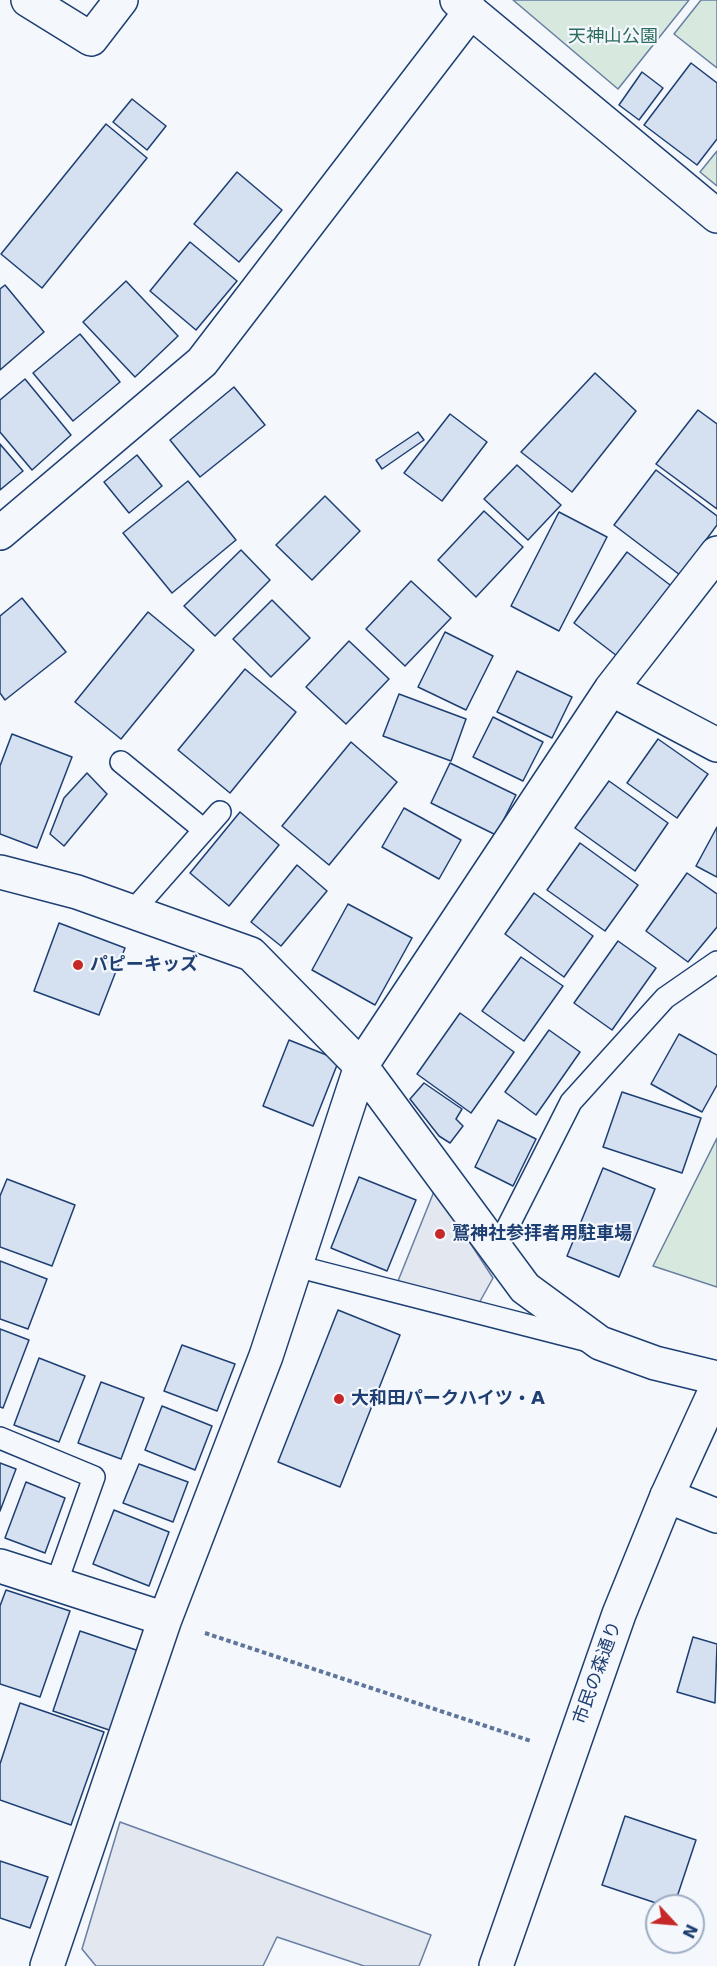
<!DOCTYPE html>
<html>
<head>
<meta charset="utf-8">
<style>
	body { margin:0 }
	#map { position:relative; width:717px; height:1966px; overflow:hidden; background:#f4f7fb; font-family:"DejaVu Sans",sans-serif }
	canvas { display:block }
	.north { position:absolute; left:645px; top:1894px; width:60px; height:60px; box-sizing:border-box; background:#f4f7fb; border:2px solid #9eadc5; border-radius:50%; rotate:116deg; font-size:16px; font-weight:700; line-height:24px; text-align:center; color:#1d3f73 }
	.north::after { content:''; display:block; margin:auto; width:21px; height:27px; background:#c62828; clip-path:polygon(50% 0,100% 100%,50% 72%,0 100%) }
</style>
</head>
<body>
<div id="map">
<canvas width="717" height="1966"></canvas>
<div class="north">N</div>
</div>
<script>
const context = document.querySelector('canvas').getContext('2d');
context.lineJoin = 'round';
function fillPath(path, color) { context.fillStyle = color; context.fill(path, 'evenodd'); }
function stroke(path, color, width, dash) { context.strokeStyle = color; context.lineWidth = width; context.lineCap = dash ? 'butt' : 'round'; context.setLineDash(dash || []); context.stroke(path); }
function label(font, color, halo, rows, align = 'center') {
  context.font = font + ' "DejaVu Sans","Noto Sans JP",sans-serif'; context.lineWidth = 4.5; context.setLineDash([]); context.textBaseline = 'middle'; context.strokeStyle = halo; context.fillStyle = color; for (const [text, x, y, turn = 0] of rows) {
    context.save(); context.translate(x, y); context.rotate((+turn || 0) * Math.PI / 180); context.textAlign = isNaN(turn) ? turn : align; if (halo) context.strokeText(text, 0, 0); context.fillText(text, 0, 0); context.restore();
  }
}
const green = new Path2D(`
	M513 0H689L618 89Z
	M701 0H717V68L674 34Z
	M717 151V186L700 172Z
	M717 1138V1287L653 1266Z`);
fillPath(green, '#d7e8df');
stroke(green, '#687fa3', 1.5);
const parking = new Path2D(`
	M435 1189 493 1278 478 1305 398 1281Z
	M120 1822 431 1935 419 1966H364L277 1937 263 1966H96L82 1949Z`);
fillPath(parking, '#e3e8f0');
stroke(parking, '#687fa3', 1.5);
const building = new Path2D(`
	M691 63 717 83V139L697 165 644 125Z
	M642 72 663 88 639 120 619 105Z
	M132 99 166 126 147 150 113 122Z
	M106 124 147 158 42 288 1 254Z
	M237 172 282 210 239 262 194 224Z
	M190 242 237 281 196 330 150 291Z
	M126 281 178 336 135 377 83 322Z
	M5 285 44 332 0 370V289Z
	M80 334 120 382 73 421 33 373Z
	M595 373 636 411 572 492 521 452Z
	M25 379 71 435 32 470 0 432V400Z
	M234 387 265 425 200 477 170 440Z
	M698 410 717 424V509L656 464Z
	M450 414 487 442 442 501 404 473Z
	M418 432 424 440 382 469 376 460Z
	M0 444 23 471 0 490Z
	M137 455 162 486 129 513 104 482Z
	M517 465 561 505 528 540 484 499Z
	M656 470 717 516V525L680 575 614 525Z
	M188 481 236 540 172 593 123 533Z
	M325 496 360 531 312 580 276 545Z
	M484 511 523 547 476 597 438 560Z
	M559 512 607 537 559 631 511 606Z
	M241 550 270 580 215 636 184 606Z
	M627 552 674 588 621 659 574 623Z
	M411 581 451 618 405 666 366 629Z
	M22 598 66 652 5 700 0 693V616Z
	M272 600 310 638 271 677 233 639Z
	M148 612 194 650 121 739 75 702Z
	M445 632 493 656 466 710 418 687Z
	M349 641 389 679 346 724 306 687Z
	M245 669 296 712 230 793 178 750Z
	M517 671 572 697 552 738 497 712Z
	M399 694 466 719 451 761 383 736Z
	M493 717 543 742 523 781 473 757Z
	M12 734 72 757 37 848 0 834V766Z
	M658 739 708 774 677 818 627 783Z
	M351 742 397 782 329 865 282 826Z
	M450 763 516 795 496 835 431 803Z
	M87 773 107 794 64 846 50 834 64 798Z
	M609 781 668 823 635 871 575 828Z
	M404 808 461 840 439 879 382 847Z
	M240 812 279 845 229 906 190 873Z
	M717 827V877L696 866Z
	M580 843 638 885 605 931 547 890Z
	M297 865 327 891 281 946 251 922Z
	M687 873 717 894V927L688 962 646 931Z
	M534 893 593 936 564 977 505 934Z
	M348 904 412 938 375 1005 312 970Z
	M59 923 125 948 99 1015 34 991Z
	M618 941 656 968 612 1030 574 1003Z
	M521 957 563 986 524 1041 482 1011Z
	M460 1013 514 1052 471 1113 417 1074Z
	M549 1030 580 1052 536 1115 505 1092Z
	M679 1034 717 1055V1085L702 1112 651 1084Z
	M289 1040 339 1060 313 1126 263 1106Z
	M424 1083 462 1109 456 1119 463 1126 450 1143 439 1136 410 1099Z
	M622 1092 701 1118 682 1173 603 1147Z
	M498 1120 536 1139 513 1186 475 1167Z
	M603 1168 655 1189 619 1277 567 1256Z
	M359 1177 416 1200 387 1271 331 1248Z
	M7 1179 75 1205 52 1266 0 1247V1196Z
	M0 1261 47 1279 28 1329 0 1319Z
	M338 1310 400 1335 340 1487 278 1462Z
	M0 1329 29 1340 3 1408 0 1407Z
	M182 1345 235 1364 217 1411 164 1391Z
	M39 1358 85 1376 59 1442 14 1425Z
	M101 1382 144 1398 121 1459 78 1443Z
	M162 1406 212 1426 195 1470 145 1450Z
	M0 1463 16 1469 0 1511Z
	M139 1464 188 1482 173 1522 123 1503Z
	M26 1482 65 1498 45 1553 5 1538Z
	M114 1510 169 1532 149 1586 93 1564Z
	M6 1590 70 1611 40 1697 0 1684V1606Z
	M80 1631 142 1652 115 1732 53 1711Z
	M693 1637 717 1644 715 1703 677 1692Z
	M20 1703 104 1732 71 1825 0 1800V1764Z
	M625 1816 696 1840 674 1906H665L602 1885Z
	M0 1861 48 1877 30 1928 0 1918Z`);
fillPath(building, '#d5e0f0');
stroke(building, '#1d3f73', 1.5);
const lane = new Path2D(`
	M121 762 204 830
	M132 912 220 812
	M496 1250 571 1102 665 998 717 962
	M296 1266 585 1340
	M0 1438 94 1477 56 1584`);
const street = new Path2D(`
	M28 0 91 39 121 0
	M457 0 717 216
	M0 533 202 362 471 11
	M611 689 717 745
	M0 872 77 892 251 954 361 1066 525 1288 600 1343 655 1363 717 1378
	M667 1496 717 1516
	M0 1566 165 1619
	M47 1966 165 1619 266 1356 361 1066 611 689 717 553`);
const secondary = new Path2D(`
	M496 1966 619 1614 667 1496 717 1387`);
stroke(lane, '#1d3f73', 24);
stroke(street, '#1d3f73', 36);
stroke(secondary, '#1d3f73', 36);
stroke(new Path2D(`
	M205 1633 531 1741`), '#5e769c', 4, [4.5, 3]);
stroke(lane, '#f4f7fb', 21);
stroke(street, '#f4f7fb', 33);
stroke(secondary, '#f4f7fb', 33);
for (const [x, y, r, color] of [
	[78,965,6,"#c62828"],
	[440,1234,6,"#c62828"],
	[339,1399,6,"#c62828"]
]) { const dot = new Path2D(); dot.arc(x, y, r, 0, 2 * Math.PI); context.fillStyle = color; context.fill(dot); stroke(dot, '#f4f7fb', 2); }
label('18px', '#2c6c60', '#f4f7fb', [
	["天神山公園",613,37]
]);
label('bold 18px', '#1d3f73', '#f4f7fb', [
	["パピーキッズ",90,965],
	["鷲神社参拝者用駐車場",452,1234],
	["大和田パークハイツ・A",351,1399]
], 'left');
label('18px', '#1d3f73', '#f4f7fb', [
	["市民の森通り",598,1673,-70]
]);
</script>
</body>
</html>
